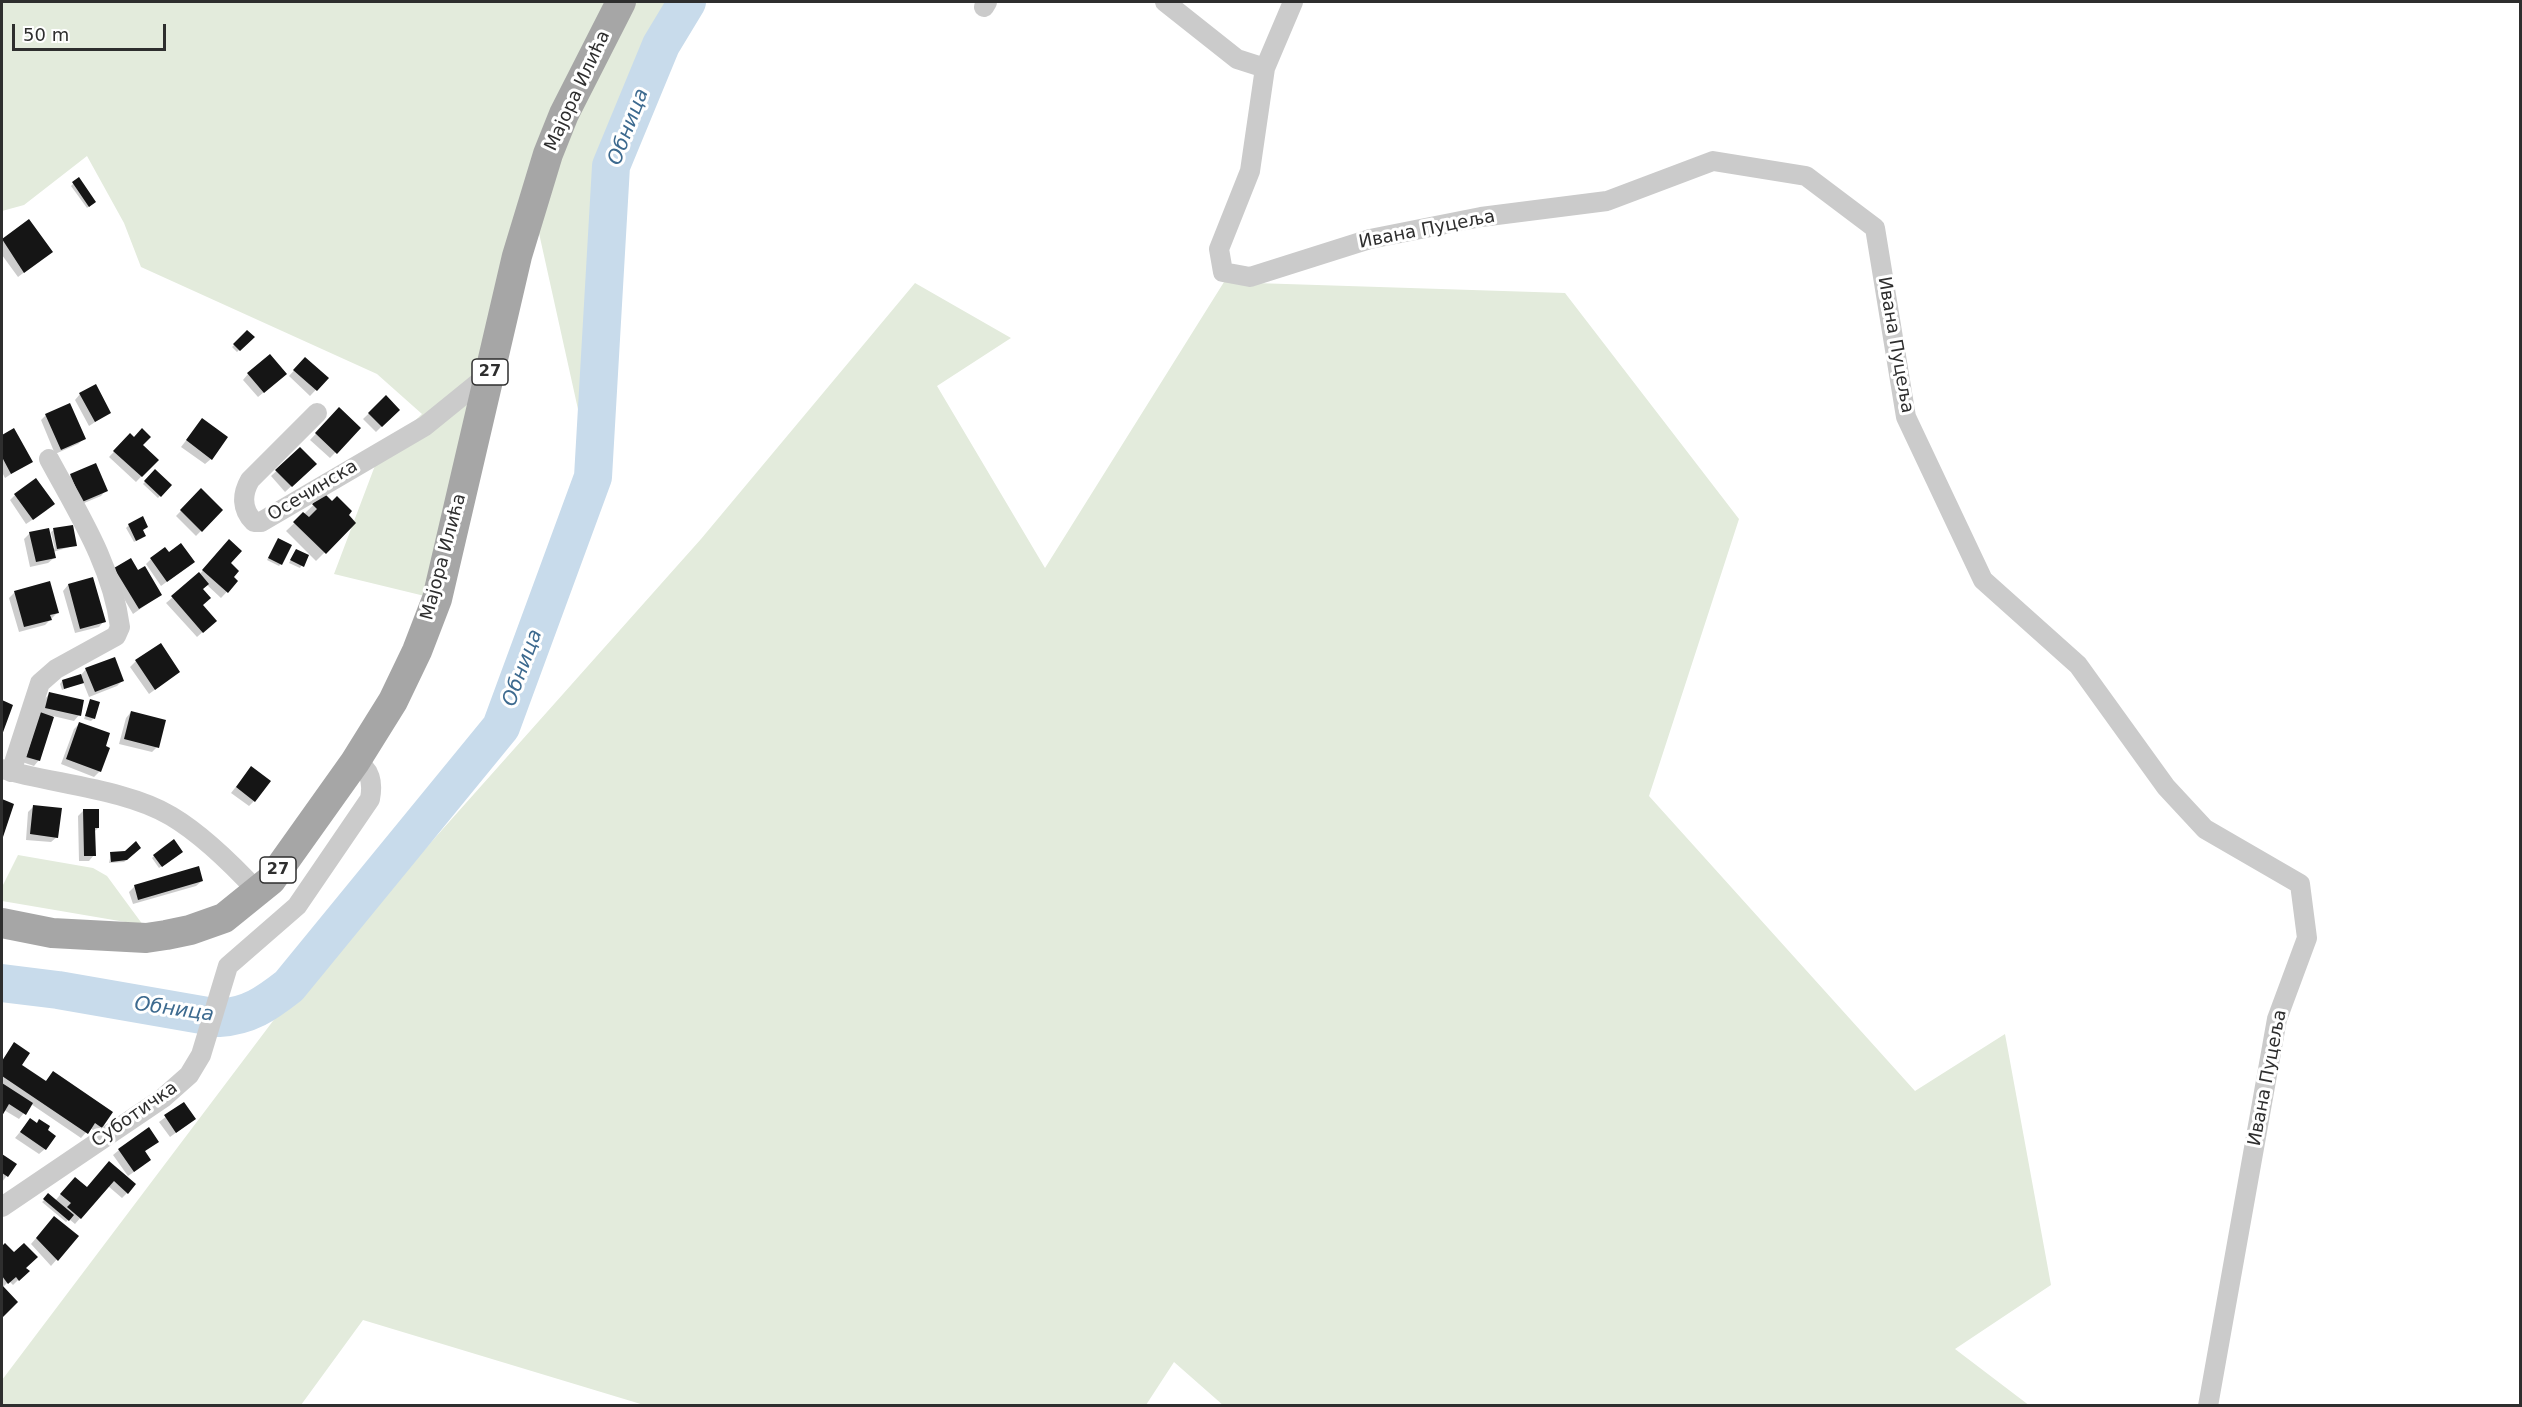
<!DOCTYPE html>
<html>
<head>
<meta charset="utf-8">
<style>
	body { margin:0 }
	#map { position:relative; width:2522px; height:1407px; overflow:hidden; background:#fff; font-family:"DejaVu Sans",sans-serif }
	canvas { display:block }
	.frame { position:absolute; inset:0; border:3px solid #2e2e2e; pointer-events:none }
	.scale { position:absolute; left:12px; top:24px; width:154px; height:27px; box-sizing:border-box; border:3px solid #2e2e2e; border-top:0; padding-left:8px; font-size:18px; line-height:21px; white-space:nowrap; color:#2e2e2e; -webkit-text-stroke:4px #fff; paint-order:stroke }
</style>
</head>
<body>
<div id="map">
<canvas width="2522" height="1407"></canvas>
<div class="frame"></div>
<div class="scale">50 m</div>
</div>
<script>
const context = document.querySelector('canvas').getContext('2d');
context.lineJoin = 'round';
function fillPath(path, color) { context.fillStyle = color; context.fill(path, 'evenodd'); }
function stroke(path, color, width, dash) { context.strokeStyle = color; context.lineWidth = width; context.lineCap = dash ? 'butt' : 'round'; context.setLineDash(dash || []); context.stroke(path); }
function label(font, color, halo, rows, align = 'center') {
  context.font = font + ' "DejaVu Sans",sans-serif'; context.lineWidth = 6; context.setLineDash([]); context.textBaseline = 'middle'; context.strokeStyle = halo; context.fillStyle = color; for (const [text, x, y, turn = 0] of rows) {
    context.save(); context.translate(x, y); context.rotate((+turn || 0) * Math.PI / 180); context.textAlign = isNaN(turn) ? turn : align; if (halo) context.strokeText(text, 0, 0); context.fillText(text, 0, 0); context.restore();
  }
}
fillPath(new Path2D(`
	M2 2H687L661 45 611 166 593 477 533 206 437 599 334 574 379 455 422 414 377 374 141 267 124 223 87 156 24 205 2 211Z
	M1224 282 1565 293 1739 519 1649 796 1915 1091 2005 1034 2051 1285 1955 1349 2030 1406H1224L1174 1362 1146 1405H644L363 1320 301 1405H2V1380L279 1013 701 539 915 283 1011 338 937 386 1045 568Z
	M18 855 93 868 107 876 143 925 2 901V887Z`), '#e3ebdc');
fillPath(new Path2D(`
	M78 179 92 204 87 208 71 186Z
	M29 221 51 252 18 277 2 255V241Z
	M247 332 252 337 237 352 232 347Z
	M300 364 327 378 310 396 289 376Z
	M248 374 280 379 258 397 243 380Z
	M80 394 109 413 89 426 75 400Z
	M386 397 398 410 376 432 363 419Z
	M339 409 359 428 330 458 310 440Z
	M46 415 84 439 78 444 55 454 41 420Z
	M202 420 211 459 205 464 181 447Z
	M13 430 31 461 5 478 2 472V436Z
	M130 435 157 460 136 482 109 457Z
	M300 449 315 464 285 492 271 476Z
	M155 471 170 485 158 498 143 484Z
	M71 475 106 490 101 496 77 506 66 480Z
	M201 490 221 510 196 536 176 516Z
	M15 495 47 510 26 524 10 500Z
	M324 495 354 523 316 561 286 531Z
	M129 525 142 538 134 542 126 528Z
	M54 530 76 545 53 552 54 558 48 563 30 567 24 539 30 533 55 549 51 532Z
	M229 541 228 563 232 577 236 582 221 598 206 584 202 589 201 605 215 621 197 637 166 603 199 575Z
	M276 542 281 564 279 566 267 560Z
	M294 553 307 556 300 568 289 563Z
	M151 559 187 567 161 586 146 564Z
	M115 569 137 572 160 595 133 614 110 575Z
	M92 579 104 621 99 627 75 633 63 591 68 585Z
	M15 592 58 612 45 625 19 632 9 598Z
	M136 661 179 672 149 694 130 667Z
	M86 669 122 681 117 686 89 697 83 682 62 690 60 684 62 681 81 675Z
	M49 694 79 715 74 721 53 716 39 760 34 766 22 762 44 700Z
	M90 701 94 718 91 721 84 719Z
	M131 712 157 747 152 752 119 744 126 718Z
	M80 723 100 771 94 777 61 764 74 729Z
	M246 774 254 801 249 806 231 793Z
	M34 806 57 837 51 842 26 840 28 812Z
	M83 811 98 828 94 832V855L89 861H79L78 816Z
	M139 848 124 862 109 863 111 854Z
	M179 854 159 868 152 858 154 856Z
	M202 881 196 886 133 904 129 892 135 886Z
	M14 1044 20 1066 45 1082 53 1073 101 1127 96 1132 90 1128 81 1138 31 1104 19 1119 4 1110 2 1113V1061Z
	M183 1104 188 1124 170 1137 159 1122Z
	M30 1120 36 1124 39 1121 45 1149 39 1154 15 1138Z
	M157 1141 144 1152V1165L128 1176 113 1155 119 1150Z
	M2 1156 15 1165 2 1182Z
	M104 1169 127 1193 122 1198 108 1186 75 1224 69 1219 66 1222 42 1202 49 1196 55 1201 69 1184 87 1189Z
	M49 1223 77 1236 51 1266 31 1244Z
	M5 1245 27 1271 13 1285 9 1281 2 1288 16 1302 2 1316V1248Z`), '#0003');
stroke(new Path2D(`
	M2 983 58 990 219 1018C249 1016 266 1004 289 986L501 727 593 477 611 166 661 45 687 2`), '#c8dbeb', 38);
fillPath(new Path2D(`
	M79 177 96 202 89 207 72 182Z
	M29 219 53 252 24 273 2 239Z
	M247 330 255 337 240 351 233 344Z
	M270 354 287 374 264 393 247 373Z
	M305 357 329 378 317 391 293 370Z
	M96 384 111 413 95 422 79 393Z
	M386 395 400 410 382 427 368 413Z
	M70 403 86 439 61 450 45 414Z
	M339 407 361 428 337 454 315 433Z
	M202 418 228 437 212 460 186 440Z
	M14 428 33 462 11 474 2 457V435Z
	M142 428 151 437 143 445 159 460 142 477 113 451 130 433 134 437Z
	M300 447 317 464 292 487 275 470Z
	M96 463 108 491 82 502 70 474Z
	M155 469 172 485 161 497 144 481Z
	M36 478 55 504 33 520 14 494Z
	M201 488 223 510 202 532 180 510Z
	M324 493 332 501 337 496 352 511 349 515 356 523 326 554 293 522 303 512 309 517 317 509 312 504Z
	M143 516 148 527 143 530 146 536 136 541 128 524Z
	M73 525 77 546 57 549 53 528Z
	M49 528 56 558 36 562 29 532Z
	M278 538 292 545 282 565 268 558Z
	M229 539 242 551 231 563 239 571 234 577 238 581 228 593 202 570Z
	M181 543 195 562 167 582 150 558 165 547 169 552Z
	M296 549 309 555 304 567 290 560Z
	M131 558 138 570 145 566 162 595 139 609 114 568Z
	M199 572 209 584 203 589 211 598 203 605 217 621 203 633 171 596Z
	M93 577 106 622 80 629 68 584Z
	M50 581 59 613 50 615 52 620 24 627 14 591Z
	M161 643 180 672 155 690 135 660Z
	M115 657 124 681 95 692 85 668Z
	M81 674 84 683 64 689 62 680Z
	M49 692 84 700 81 716 45 708Z
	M90 699 100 702 95 719 85 716Z
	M2 700 13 705 2 735Z
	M131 711 166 720 159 748 124 739Z
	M40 712 54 717 40 761 26 757Z
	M79 722 110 733 106 746 110 748 101 772 66 759Z
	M251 766 271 781 255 802 236 787Z
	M2 799 14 804 2 840Z
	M33 805 62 808 58 838 30 834Z
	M83 809H99V828H95L96 856H84Z
	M174 839 183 852 162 867 153 855Z
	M136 841 141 848 127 860 111 862 110 852 125 851Z
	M199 866 203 881 138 900 134 885Z
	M14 1042 30 1053 22 1065 46 1081 53 1071 113 1112 102 1128 95 1123 88 1134 2 1076V1061Z
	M2 1083 33 1103 26 1115 9 1104 2 1116Z
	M184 1102 196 1119 176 1133 164 1115Z
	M30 1118 37 1123 39 1119 50 1126 48 1130 56 1136 46 1150 20 1132Z
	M149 1127 159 1142 145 1151 151 1160 134 1172 118 1149Z
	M2 1154 17 1164 8 1177 2 1173Z
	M109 1161 136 1184 128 1194 114 1181 81 1219 67 1207 71 1203 60 1194 75 1177 87 1187Z
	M48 1193 74 1215 69 1221 43 1199Z
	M54 1216 79 1236 58 1261 36 1238Z
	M5 1243 14 1252 24 1243 38 1257 26 1268 30 1271 19 1281 16 1277 8 1284 2 1276V1246Z
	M2 1285 18 1302 2 1318Z`), '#151515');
stroke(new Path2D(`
	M1165 2 1237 59 1265 68
	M1293 2 1265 68 1250 171 1219 249 1223 272 1250 277 1370 239 1481 217 1607 201 1713 161 1806 176 1875 228 1906 417 1983 580 2078 665 2166 787 2205 829 2300 884 2307 938 2277 1019 2208 1406
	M984 7 987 2
	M317 413 250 480C242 494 241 509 254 522H261L425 426 478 383 489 380
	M2 769C53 784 126 789 171 816 203 835 233 865 258 892
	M11 772 40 683 56 669 116 636 120 627C112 565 78 513 49 459
	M2 1207 163 1098 189 1075 201 1055 228 966 297 906 370 799C373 783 371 768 355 762`), '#cbcbcb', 20);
stroke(new Path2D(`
	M2 923 52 933 146 938 166 935 190 930 224 918 271 880 355 762 393 701 417 651 437 599 517 256 548 154 564 114 621 2`), '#a6a6a6', 30);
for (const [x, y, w] of [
	[490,372,36],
	[278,870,36]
]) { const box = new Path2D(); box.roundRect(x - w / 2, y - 13, w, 26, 4.5); context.fillStyle = '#fff'; context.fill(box); stroke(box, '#2e2e2e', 1.5); }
label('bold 16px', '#2e2e2e', null, [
	["27",490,372],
	["27",278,870]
]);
label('18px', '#2e2e2e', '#fff', [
	["Мајора Илића",578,91,-65],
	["Ивана Пуцеља",1427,230,-11],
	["Ивана Пуцеља",1895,345,80],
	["Осечинска",313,491,-31],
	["Мајора Илића",444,557,-75],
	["Ивана Пуцеља",2268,1078,-79],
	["Суботичка",135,1115,-35]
]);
label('italic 20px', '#3d6a8f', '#fff', [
	["Обница",629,127,-69],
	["Обница",523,668,-70],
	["Обница",174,1010,8]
]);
</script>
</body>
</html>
